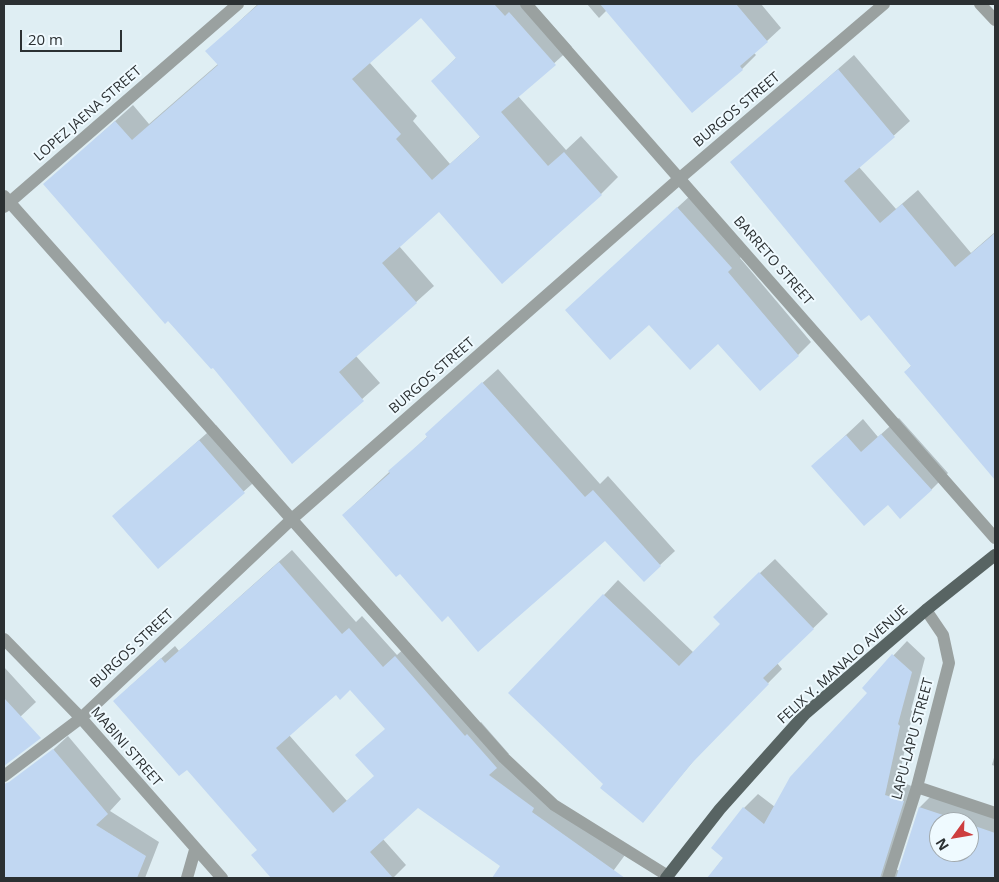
<!DOCTYPE html>
<html>
<head>
<meta charset="utf-8">
<style>
	body { margin:0 }
	#map { position:relative; width:999px; height:882px; overflow:hidden; background:#dfeef3; font-family:"Open Sans",sans-serif }
	canvas { display:block }
	.frame { position:absolute; inset:0; border:5px solid #2b3032; pointer-events:none }
	.north { position:absolute; left:929px; top:812px; width:50px; height:50px; box-sizing:border-box; background:#effaff; border:1px solid #a1a9ad; border-radius:50%; rotate:238deg; font-size:14px; font-weight:700; line-height:20px; text-align:center; color:#2b3032 }
	.north::after { content:''; display:block; margin:auto; width:18px; height:22px; background:#cd3e3f; clip-path:polygon(50% 0,100% 100%,50% 72%,0 100%) }
	.scale { position:absolute; left:20px; top:30px; width:102px; height:22px; box-sizing:border-box; border:2px solid #2b3032; border-top:0; padding-left:6px; font-size:15px; line-height:18px; white-space:nowrap; color:#2b3032; -webkit-text-stroke:4px #effaff; paint-order:stroke }
</style>
</head>
<body>
<div id="map">
<canvas width="999" height="882"></canvas>
<div class="frame"></div>
<div class="north">N</div>
<div class="scale">20 m</div>
</div>
<script>
const context = document.querySelector('canvas').getContext('2d');
context.lineJoin = 'round';
function fillPath(path, color) { context.fillStyle = color; context.fill(path, 'evenodd'); }
function stroke(path, color, width, dash) { context.strokeStyle = color; context.lineWidth = width; context.lineCap = dash ? 'butt' : 'round'; context.setLineDash(dash || []); context.stroke(path); }
function label(font, color, halo, rows, align = 'center') {
  context.font = font + ' "Open Sans",sans-serif'; context.lineWidth = 4; context.setLineDash([]); context.textBaseline = 'middle'; context.strokeStyle = halo; context.fillStyle = color; for (const [text, x, y, turn = 0] of rows) {
    context.save(); context.translate(x, y); context.rotate((+turn || 0) * Math.PI / 180); context.textAlign = isNaN(turn) ? turn : align; if (halo) context.strokeText(text, 0, 0); context.fillText(text, 0, 0); context.restore();
  }
}
fillPath(new Path2D(`
	M258 4H534L572 47 518 96 566 150 581 136 618 177 601 194 439 210 399 246 434 286 356 356 380 383 292 462 213 366 45 184 133 105 149 124 218 64 207 51ZM421 16 457 57 433 81 481 136 450 164 413 121 417 116 369 62Z
	M587 4H761L781 28 754 53 756 55 742 69 692 111 607 10 599 18Z
	M854 55 910 121 859 167 896 209 918 190 971 253 995 232V478L905 372 912 365 869 313 732 162Z
	M691 195 744 254 740 258 811 342 798 355 719 343 649 323 580 297Z
	M498 369 600 484 608 476 675 551 660 565 605 540 448 615 343 515 428 436 441 420Z
	M899 418 948 473 931 490 888 503 813 466 863 419 878 437Z
	M216 425 261 476 159 567 114 516Z
	M292 550 356 622 362 616 397 655 409 644 479 724 481 722 509 754 501 762 625 855 608 878H493L502 866 418 806 382 838 406 865 393 878H273L253 855 259 850 128 688 175 646 179 651ZM350 689 386 728 375 776 347 801 289 735 336 694Z
	M775 559 828 614 777 663 782 669 706 746 643 821 605 784 604 595 618 580 694 653 722 624 729 602Z
	M907 641 925 658 911 710 913 712 898 781 917 788 895 869 900 871 920 807 934 793 995 814V878H708L724 857 744 808 758 794 775 807 869 692 863 688ZM939 822H969V852H939Z
	M4 667 36 702 4 732Z
	M68 736 121 799 110 811 159 842 145 878H4V801L43 759Z
	M995 754V766L992 765Z`), '#0003');
fillPath(new Path2D(`
	M259 4H494L505 16 509 12 556 65 501 112 548 166 564 152 602 195 502 284 439 212 382 263 417 303 339 372 364 401 292 464 213 368 211 369 168 321 165 324 43 184 115 121 132 140 218 65 205 51ZM421 18 456 58 431 81 480 137 432 180 396 139 401 134 352 79Z
	M600 4H736L768 42 740 66 743 70 692 113Z
	M838 69 895 137 844 181 880 223 902 204 955 267 995 233V480L904 372 911 366 869 315 861 321 730 162Z
	M677 207 732 268 728 272 799 356 760 391 718 344 690 370 649 325 610 360 565 310Z
	M482 382 585 497 593 490 661 566 644 582 605 541 478 652 448 616 442 622 400 574 396 577 342 515 390 473 388 471 427 437 425 434Z
	M881 434 932 490 900 519 888 505 864 526 811 466 846 435 861 452Z
	M199 440 245 493 158 569 112 516Z
	M279 562 342 634 349 628 383 667 395 656 465 736 467 734 497 768 489 775 534 808 532 812 625 878H492L500 866 418 808 370 852 393 878H271L251 855 257 850 187 770 179 776 113 701 161 658 165 663ZM350 690 385 729 355 755 374 776 333 813 276 748 336 695 340 700Z
	M759 572 814 629 763 678 769 684 692 763 643 823 600 788 603 784 508 693 603 594 679 666 720 624 713 617Z
	M892 654 912 672 898 724 900 726 885 795 904 801 880 878H707L723 858 711 848 743 807 764 824 790 777 867 693 862 688Z
	M4 698 41 738 4 766Z
	M53 749 108 814 96 825 146 856 137 878H4V784L9 782Z
	M919 807 964 822H939V852H969V824L995 833V878H896Z`), '#c1d7f2');
stroke(new Path2D(`
	M526 4 995 538
	M980 4 995 20
	M4 196 504 758 554 805 668 876
	M4 207 238 4
	M4 639 81 718 222 878
	M4 776 81 718 293 518 680 178 884 4
	M917 787 995 813
	M187 878 195 850
	M888 878 917 787 949 663 943 635 926 610`), '#9aa1a0', 12);
stroke(new Path2D(`
	M666 878 720 809 805 714 926 610 995 555`), '#586463', 12);
label('14px', '#2b3032', '#effaff', [
	["BURGOS STREET",737,110,-40],
	["LOPEZ JAENA STREET",88,114,-41],
	["BARRETO STREET",773,261,49],
	["BURGOS STREET",432,376,-41],
	["BURGOS STREET",132,649,-43],
	["FELIX Y. MANALO AVENUE",843,665,-42],
	["LAPU-LAPU STREET",913,739,-75],
	["MABINI STREET",126,747,49]
]);
</script>
</body>
</html>
